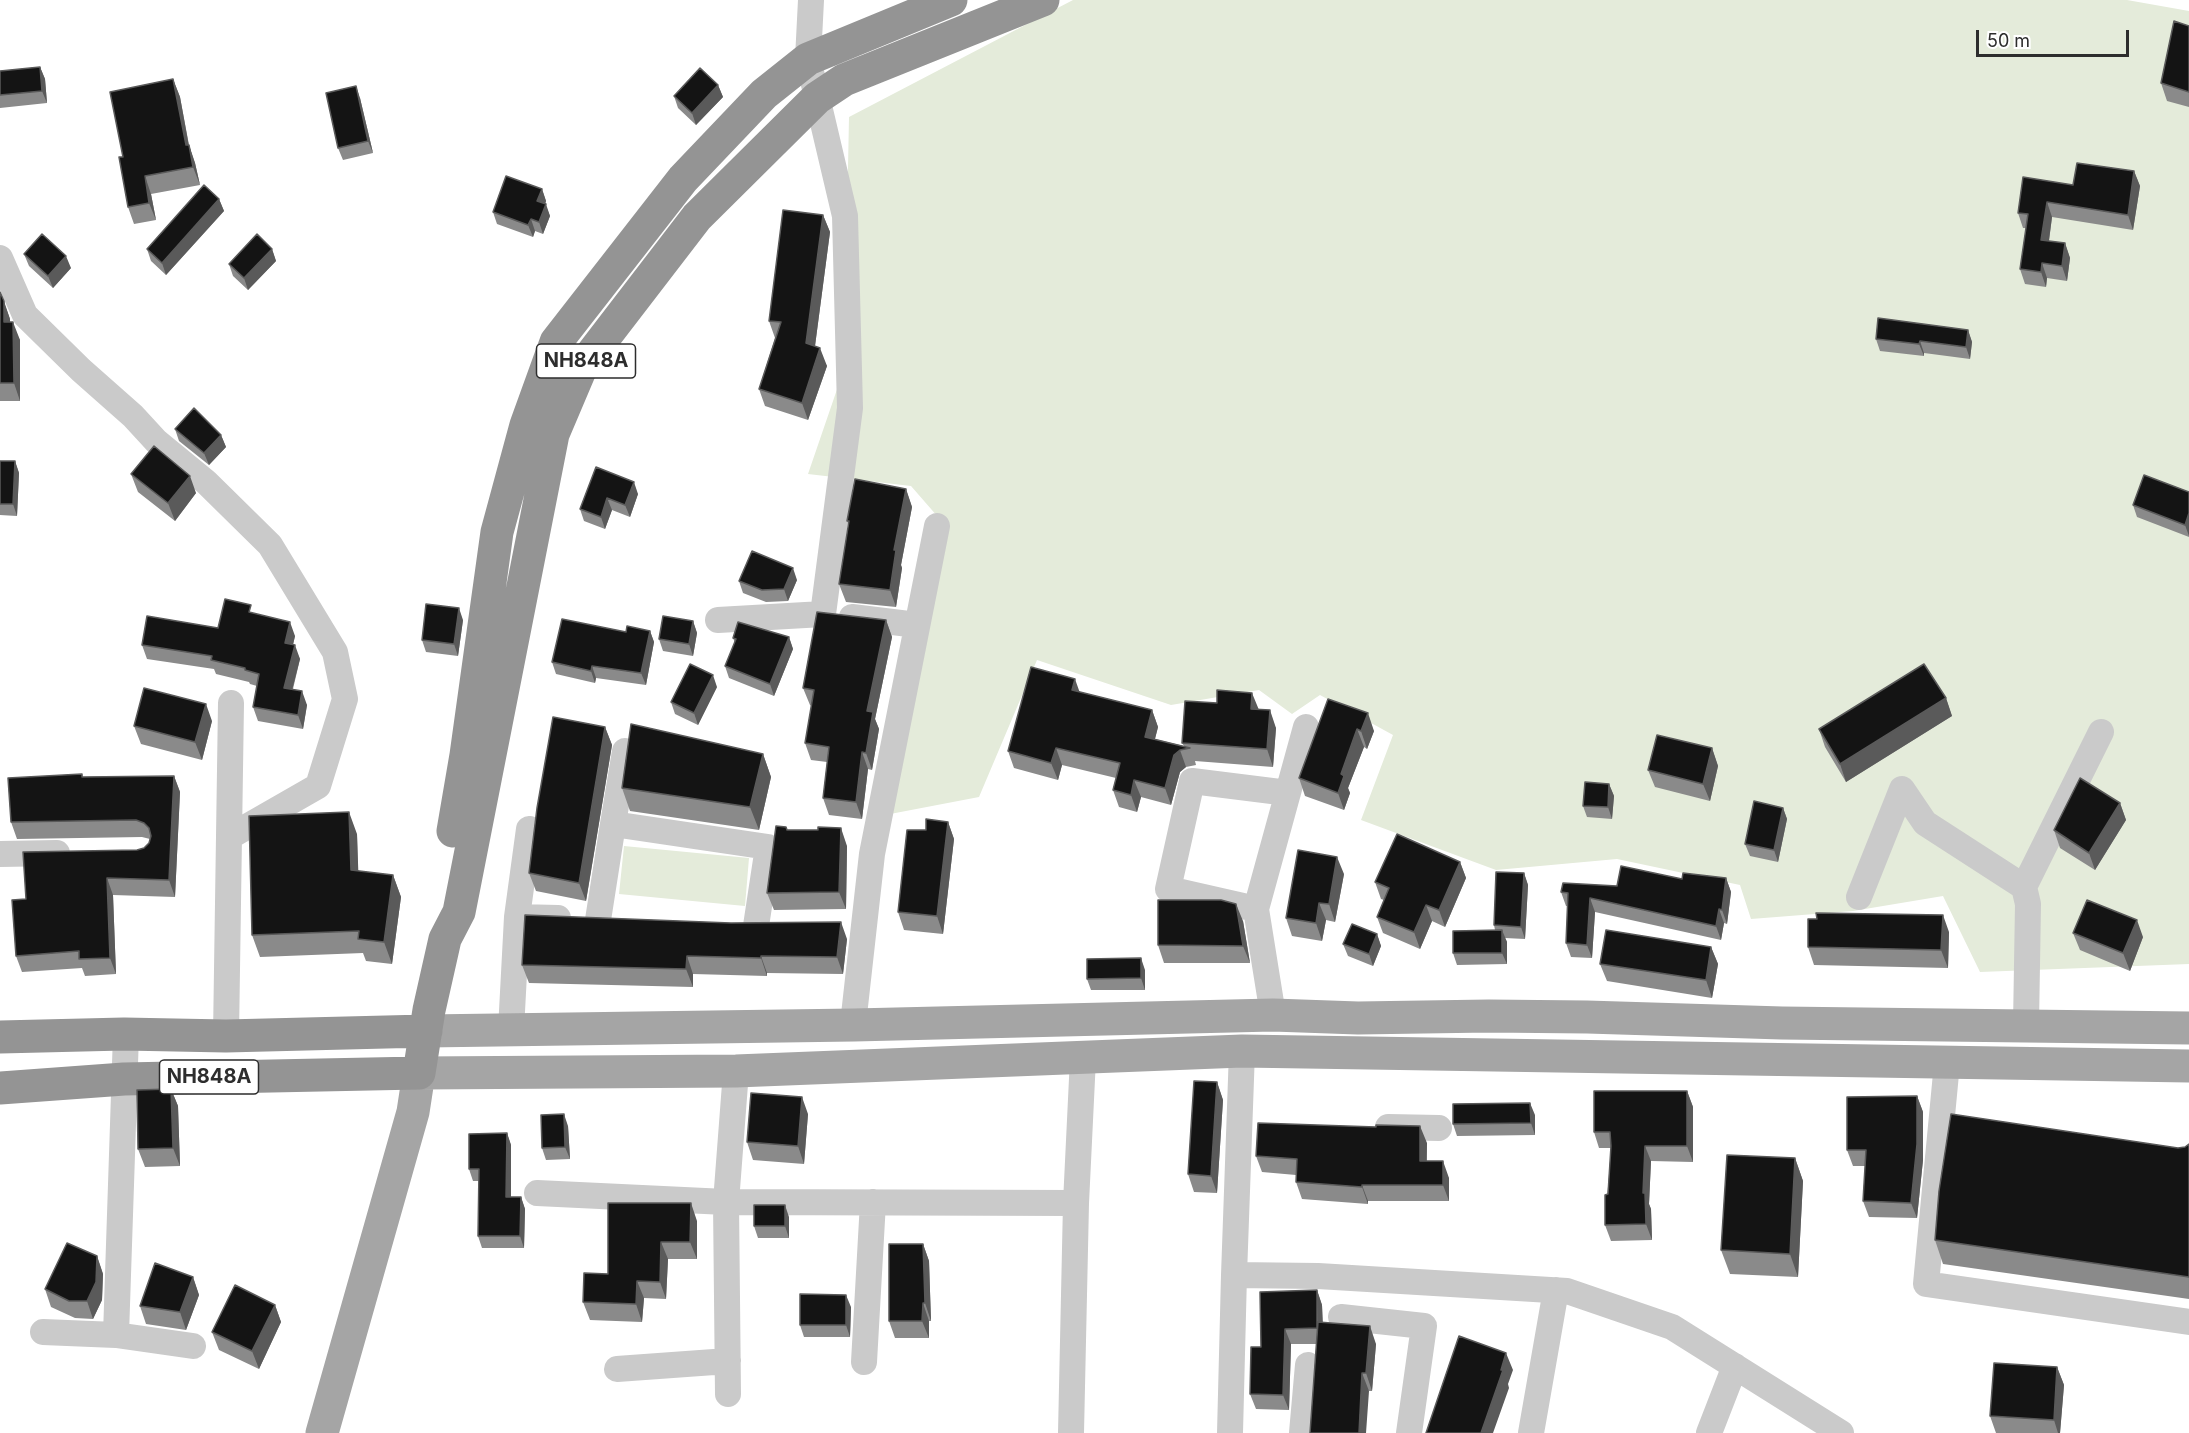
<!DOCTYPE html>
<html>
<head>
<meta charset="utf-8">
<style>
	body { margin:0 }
	#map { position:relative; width:2189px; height:1433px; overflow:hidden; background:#fff; font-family:Inter,sans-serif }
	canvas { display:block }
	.scale { position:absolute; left:1976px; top:30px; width:153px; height:27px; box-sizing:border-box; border:3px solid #2d2d2d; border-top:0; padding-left:8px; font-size:18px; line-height:21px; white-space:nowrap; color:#2d2d2d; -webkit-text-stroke:4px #fff; paint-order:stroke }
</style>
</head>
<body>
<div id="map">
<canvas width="2189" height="1433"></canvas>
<div class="scale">50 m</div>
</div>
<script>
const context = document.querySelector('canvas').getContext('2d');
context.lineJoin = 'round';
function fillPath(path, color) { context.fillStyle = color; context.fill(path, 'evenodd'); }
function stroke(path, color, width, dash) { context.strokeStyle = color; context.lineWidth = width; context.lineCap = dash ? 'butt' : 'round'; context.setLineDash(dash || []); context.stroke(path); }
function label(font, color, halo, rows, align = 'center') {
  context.font = font + ' Inter,sans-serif'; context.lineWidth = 6; context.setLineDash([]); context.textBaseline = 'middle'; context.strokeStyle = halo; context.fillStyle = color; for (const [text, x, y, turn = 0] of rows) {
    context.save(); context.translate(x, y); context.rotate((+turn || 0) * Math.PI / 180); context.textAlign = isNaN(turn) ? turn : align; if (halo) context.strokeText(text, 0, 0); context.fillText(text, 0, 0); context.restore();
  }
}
fillPath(new Path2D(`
	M1073 0H2127L2189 11V964L1980 972 1943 896 1853 911 1751 919 1740 885 1617 859 1496 870 1361 820 1393 735 1320 695 1292 714 1259 690 1171 705 1037 660 979 797 885 815 938 517 911 486 808 474 844 369 849 117Z
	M624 846 749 858 745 906 619 894Z`), '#e4ebda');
stroke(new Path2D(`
	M0 258 25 315 81 370 133 416 156 441 206 482 270 545 335 652 345 699 318 786 229 837
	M852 617 917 625
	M718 620 823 614 850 408 845 216 808 59 811 0
	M613 824 625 751
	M0 854 57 853
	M1859 897 1902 789 1925 823 2024 887
	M1256 909 1168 889 1192 781 1288 793
	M517 917 558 918
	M598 920 613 824 768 847 756 926
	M1273 1015 1256 909 1306 727
	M854 1025V1015L872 854 937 526
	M2026 1025 2028 904 2024 887 2101 732
	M511 1030 517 917 529 829
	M126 1034 116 1335 193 1346
	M226 1036 231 703
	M1242 1051 1234 1275 1318 1276 1567 1291 1672 1327 1841 1433
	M1947 1063 1926 1284 2189 1322
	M1388 1127 1439 1128
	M537 1193 726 1202 1076 1203
	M1341 1317 1424 1326 1409 1433
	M43 1332 116 1335
	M864 1362 873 1202
	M617 1369 728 1361
	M728 1394 726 1202 736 1071
	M1071 1433 1076 1203 1083 1058
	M1230 1433 1234 1275
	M1302 1433 1308 1365
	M1531 1433 1556 1290
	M1709 1433 1735 1366`), '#cacaca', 26);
stroke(new Path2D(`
	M426 1031 854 1025 1273 1015 1358 1018 1489 1016 1587 1017 1782 1023 2189 1028
	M322 1433 413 1112 419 1073 736 1071 1242 1051 2189 1066`), '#a5a5a5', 33);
stroke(new Path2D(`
	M453 831 466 755 497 532 526 425 556 342 683 179 764 94 808 59 951 0
	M0 1037 124 1034 226 1036 426 1031
	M0 1088 124 1079 419 1073 429 1010 445 939 459 912 553 434 581 368 697 217 817 98 844 80 1043 0`), '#949494', 33);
fillPath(new Path2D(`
	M2189 26V107L2167 101 2161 83Z
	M40 67 45 79 47 103 0 108V71Z
	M173 79 180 97 189 145 195 163 200 185 151 194 156 220 134 224 128 207 123 157Z
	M718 85 723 97 696 125 678 108 674 96Z
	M360 98 373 153 343 160 338 148Z
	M2134 171 2140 186 2133 230 2052 217 2049 241 2065 243 2070 258 2067 281 2047 278 2046 287 2025 284 2020 269 2026 228H2023L2018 213 2073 185Z
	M542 189 546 201 545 204 550 216 543 234 535 231 533 237 497 224 493 212Z
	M219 199 224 211 166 275 151 261 147 249Z
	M823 215 830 232 815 346 827 366 808 420 765 406 759 389 775 338 769 321Z
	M272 249 276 261 248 290 233 276 229 264Z
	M24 254 71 268 53 288 29 266Z
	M0 292 10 319V322L20 340V401H0Z
	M1968 330 1972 342 1970 359 1924 353V356L1880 351 1876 339Z
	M175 429 221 435 226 447 209 465 179 441Z
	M0 461H15L19 473 17 516 0 515Z
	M596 467 638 494 630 517 612 510 605 529 584 521 580 509Z
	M131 474 196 493 175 521 138 492Z
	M906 489 912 507 901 565 902 568 896 607 846 602 839 584 849 525 847 521Z
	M2189 492V537L2137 517 2133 505Z
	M797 580 788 601 766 602 743 593 739 581Z
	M253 613 295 636 293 645 300 659 293 689 307 705 303 729 258 721 253 707 257 686 250 684 249 682 216 674 214 669 147 659 142 645 218 628Z
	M463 620 458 656 426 652 422 640Z
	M886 620 892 637 875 719 879 729 872 770 868 769 862 819 829 815 823 798 827 762 811 760 805 743 812 706 810 705 803 688Z
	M693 621 697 633 693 656 663 651 659 639Z
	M650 631 654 642 646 685 596 678 595 683 556 674 552 662 626 632Z
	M789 637 793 649 774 696 729 678 725 666 735 643 733 638Z
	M717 687 698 725 675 714 671 702Z
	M1080 692 1152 710 1158 727 1155 739 1184 746 1182 743 1258 709 1276 728 1273 767 1195 761 1196 765 1186 767 1180 772 1171 805 1141 797 1137 812 1119 807 1113 790 1116 778 1062 765 1058 780 1014 768 1008 751Z
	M1946 698 1952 716 1846 782 1825 747 1819 729Z
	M1328 699 1374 731 1367 749 1364 747 1348 788 1350 793 1344 810 1305 796 1299 778Z
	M212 721 202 760 141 744 134 726Z
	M605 727 612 745 586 901 536 891 529 873Z
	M1712 748 1718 766 1710 801 1655 787 1648 770Z
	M763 754 771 777 759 830 630 811 622 788Z
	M82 774 83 777 174 776 180 792 175 897 113 895 116 974 85 976 82 968 22 972 16 956 26 899 144 848 149 843 150 839 142 837 17 839 11 822Z
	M1609 784 1614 796 1612 819 1587 817 1583 806Z
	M2120 803 2126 820 2095 870 2060 848 2054 830Z
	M1783 808 1787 819 1778 862 1750 856 1745 844Z
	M948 822 954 839 943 934 904 930 898 912 926 830Z
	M788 830 847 846 846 909 774 910 767 893Z
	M357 834 358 871 393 875 401 897 392 964 366 961 363 953 260 957 252 935Z
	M1460 862 1466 878 1445 927 1432 921 1420 949 1383 933 1377 917 1384 900 1381 899 1375 882Z
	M1524 873 1528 885 1525 939 1505 938 1507 942V964L1457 965 1453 953 1495 930 1494 925Z
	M1344 874 1335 922 1326 920 1322 941 1292 936 1286 918Z
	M1726 878 1731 892 1727 924 1724 923 1721 940 1595 912 1592 958 1571 957 1566 943 1568 906H1566L1561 892 1682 879Z
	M1817 919 1949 932 1948 968 1814 965 1808 947Z
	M1243 921 1250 963H1164L1158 945Z
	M2073 933 2143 937 2130 971 2080 950Z
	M1377 934 1381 946 1373 966 1348 956 1343 944Z
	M847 939 843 974 767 973V976L693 974V987L529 983 522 965Z
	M1711 947 1718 964 1712 998 1607 981 1600 964Z
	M1145 970V990H1091L1087 979Z
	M1217 1082 1223 1100 1217 1193 1194 1192 1188 1174Z
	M171 1089 178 1106 180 1166 145 1167 138 1149Z
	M1687 1091 1693 1107V1162L1651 1161 1649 1204 1651 1209 1652 1240 1611 1241 1605 1225 1611 1148H1599L1594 1132Z
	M1917 1096 1923 1112V1160L1917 1218 1869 1217 1863 1201 1865 1166H1853L1847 1150Z
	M808 1114 804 1164 753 1160 747 1142Z
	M1535 1115V1135L1457 1136 1453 1124Z
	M568 1126 570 1159 546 1160 542 1148Z
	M507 1133 511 1145V1197H521L525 1209 524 1248H482L478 1236 479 1181H473L469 1169Z
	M1427 1143V1161L1449 1178V1201H1368V1204L1302 1199 1296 1182V1175L1262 1172 1256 1156Z
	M2189 1144V1299L1943 1264 1935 1240 2178 1148 2185 1147Z
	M1795 1158 1803 1181 1798 1277 1730 1274 1721 1250Z
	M789 1217V1238H758L754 1226Z
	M697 1221V1259H668L666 1299 644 1298 642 1322 590 1320 583 1302 608 1274Z
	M923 1244 929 1261 931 1321H929V1338H895L889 1321Z
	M97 1256 103 1274 102 1300 93 1319 75 1318 51 1307 45 1289Z
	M193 1277 199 1295 186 1330 146 1324 140 1306Z
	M1317 1290 1322 1305 1323 1322 1376 1344 1372 1391H1369L1316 1344H1291L1289 1410 1256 1409 1250 1394 1261 1347Z
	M275 1305 281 1322 259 1369 219 1350 212 1332Z
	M851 1307 850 1337H804L800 1325Z
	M2057 1367 2064 1385 2060 1433H1996L1990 1416Z`), '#8a8a8a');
fillPath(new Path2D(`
	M40 67 45 79 47 103 42 91Z
	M173 79 180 97 192 163 186 145Z
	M718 85 723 97 696 125 692 113Z
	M356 86 360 98 373 153 368 141Z
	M189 145 195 163 200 185 193 167Z
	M2134 171 2140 186 2133 230 2128 215Z
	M145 176 151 194 156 220 149 203Z
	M542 189 546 201 542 213 537 201Z
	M219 199 224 211 166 275 162 263Z
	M2047 202 2052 217 2047 255 2041 240Z
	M546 204 550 216 543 234 539 222Z
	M823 215 830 232 813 361 806 343Z
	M531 219 535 231 533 237 528 225Z
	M2065 243 2070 258 2067 281 2062 266Z
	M272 249 276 261 248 290 244 278Z
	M66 256 71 268 53 288 48 276Z
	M2042 263 2047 278 2046 287 2041 272Z
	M4 301 10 319V340L4 322Z
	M13 322 20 340V401L14 383Z
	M1968 330 1972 342 1970 359 1966 347Z
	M1920 341 1924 353V356L1919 344Z
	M820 348 827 366 808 420 802 403Z
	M221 435 226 447 209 465 204 453Z
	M15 461 19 473 17 516 13 504Z
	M190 476 196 493 175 521 168 503Z
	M634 482 638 494 630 517 625 505Z
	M906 489 912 507 901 565 902 568 896 607 890 590 894 550Z
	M607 498 612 510 605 529 601 517Z
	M2189 513V536L2185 525Z
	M793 568 797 580 788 601 784 589Z
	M459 608 463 620 458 656 454 644Z
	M886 620 892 637 875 719 879 729 872 770 866 753 867 711Z
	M693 621 697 633 693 656 689 644Z
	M290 622 295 636 290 657 285 643Z
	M650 631 654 642 646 685 641 673Z
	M789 637 793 649 774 696 770 684Z
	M295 645 300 659 289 702 284 688Z
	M592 666 596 678 595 683 591 671Z
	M713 675 717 687 698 725 694 713Z
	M1075 679 1081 696 1072 690Z
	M302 691 307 705 303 729 298 715Z
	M1252 693 1259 710 1251 709Z
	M1946 698 1952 716 1846 782 1840 764Z
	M206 704 212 721 202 760 195 742Z
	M1152 710 1158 727 1151 754 1145 737Z
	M1270 710 1276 728 1273 767 1267 749Z
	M1368 713 1374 731 1367 749 1361 731Z
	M605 727 612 745 586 901 579 883Z
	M1357 729 1364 747 1348 788 1350 793 1344 810 1338 793 1341 774Z
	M1056 748 1062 765 1058 780 1051 763Z
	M1712 748 1718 766 1710 801 1703 784Z
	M1180 750 1186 767 1180 772 1171 805 1165 788 1174 755Z
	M862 752 868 769 862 819 856 802Z
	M763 754 771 777 759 830 750 807Z
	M174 776 180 792 175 897 169 880Z
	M1134 780 1141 797 1137 812 1131 795Z
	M1609 784 1614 796 1612 819 1608 807Z
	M2120 803 2126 820 2095 870 2089 853Z
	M1783 808 1787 819 1778 862 1774 850Z
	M349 812 357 834 359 891 351 870Z
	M948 822 954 839 943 934 937 916Z
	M841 828 847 846 846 909 839 892Z
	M1337 857 1344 874 1335 922 1329 904Z
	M1460 862 1466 878 1445 927 1439 910Z
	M1524 873 1528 885 1525 939 1521 927Z
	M393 875 401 897 392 964 384 942Z
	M107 878 113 895 116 974 110 958Z
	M1726 878 1731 892 1727 924 1722 910Z
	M1590 898 1595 912 1592 958 1587 945Z
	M1319 903 1326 920 1322 941 1316 923Z
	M1236 904 1243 921 1250 963 1243 946Z
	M1426 905 1432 921 1420 949 1414 932Z
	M1719 909 1724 923 1721 940 1716 926Z
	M1943 915 1949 932 1948 968 1941 950Z
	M2137 920 2143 937 2130 971 2123 953Z
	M841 922 847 939 843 974 837 957Z
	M1502 930 1507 942V964L1502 953Z
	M1377 934 1381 946 1373 966 1369 954Z
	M1711 947 1718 964 1712 998 1706 980Z
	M687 956 693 974V987L686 969Z
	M761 956 767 973V976L761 958Z
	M1141 958 1145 970V990L1141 978Z
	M1217 1082 1223 1100 1217 1193 1211 1176Z
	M171 1089 178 1106 180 1166 173 1148Z
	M1687 1091 1693 1107V1162L1687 1146Z
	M1917 1096 1923 1112V1160L1917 1218 1911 1203Z
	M802 1097 808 1114 804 1164 798 1146Z
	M1530 1103 1535 1115V1135L1531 1123Z
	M564 1114 568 1126 570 1159 565 1147Z
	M1420 1126 1427 1143 1426 1178 1420 1161Z
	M507 1133 511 1145V1209L506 1197Z
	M1645 1146 1651 1161 1649 1204 1651 1209 1652 1240 1646 1224 1643 1193Z
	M1795 1158 1803 1181 1798 1277 1790 1254Z
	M1443 1161 1449 1178V1201L1443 1185Z
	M1362 1185 1368 1201V1204L1362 1187Z
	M521 1197 525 1209 524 1248 520 1236Z
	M691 1203 697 1221V1259L690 1242Z
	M785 1205 789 1217V1238L785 1226Z
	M661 1242 668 1259 666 1299 660 1282Z
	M923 1244 929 1261 931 1321 925 1303Z
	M97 1256 103 1274 102 1300 93 1319 87 1301Z
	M193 1277 199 1295 186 1330 180 1312Z
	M637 1281 644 1298 642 1322 636 1304Z
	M1317 1290 1322 1305 1323 1343 1318 1328Z
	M846 1295 851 1307 850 1337 846 1325Z
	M923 1303 929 1321V1338L922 1321Z
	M275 1305 281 1322 259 1369 252 1351Z
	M1370 1326 1376 1344 1372 1391 1366 1373Z
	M1285 1329 1291 1344 1289 1410 1283 1395Z
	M1506 1353 1513 1370 1508 1384 1509 1388 1493 1433H1481Z
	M2057 1367 2064 1385 2060 1433H2058L2054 1420Z
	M1362 1373 1369 1391 1366 1433H1359Z`), '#5a5a5a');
const building = new Path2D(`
	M2174 21 2189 26V92L2161 83Z
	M40 67 42 91 0 95V71Z
	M700 68 718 85 692 113 674 96Z
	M173 79 186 145H189L193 167 145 176 149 203 128 207 119 157H123L110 92Z
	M356 86 368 141 338 148 326 93Z
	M2077 163 2134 171 2128 215 2047 202 2041 240 2065 243 2062 266 2042 263 2041 272 2020 269 2028 214 2018 213 2023 177 2073 185Z
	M506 176 542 189 537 201 546 204 539 222 531 219 528 225 493 212Z
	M204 185 219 199 162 263 147 249Z
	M783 210 823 215 806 343 820 348 802 403 759 389 781 322 769 321Z
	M42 234 66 256 48 276 24 254Z
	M257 234 272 249 244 278 229 264Z
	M0 292 4 301V322H13L14 383H0Z
	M1878 318 1968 330 1966 347 1920 341 1919 344 1876 339Z
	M194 408 221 435 204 453 175 429Z
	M154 446 190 476 168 503 131 474Z
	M0 461H15L13 504H0Z
	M596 467 634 482 625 505 607 498 601 517 580 509Z
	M2144 475 2189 492V513L2185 525 2133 505Z
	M855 479 906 489 894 550H896L890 590 839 584 849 521H847Z
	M752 551 793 568 784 589 762 590 739 581Z
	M225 599 251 605 249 612 290 622 285 643 295 645 284 688 302 691 298 715 253 707 259 674 245 670V668L211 660 212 656 142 645 147 616 218 628Z
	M426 604 459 608 454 644 422 640Z
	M817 612 886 620 867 711 873 712 866 753 862 752 856 802 823 798 829 747 805 743 814 690 803 688Z
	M663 616 693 621 689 644 659 639Z
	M562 619 626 632 627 626 650 631 641 673 592 666 591 671 552 662Z
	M738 622 789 637 770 684 725 666 736 639 733 638Z
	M690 664 713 675 694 713 671 702Z
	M1924 664 1946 698 1840 764 1819 729Z
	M1031 667 1075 679 1072 690 1152 710 1145 737 1190 748 1180 750 1174 755 1165 788 1134 780 1131 795 1113 790 1120 763 1056 748 1051 763 1008 751Z
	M144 688 206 704 195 742 134 726Z
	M1217 690 1252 693 1251 709 1270 710 1267 749 1182 743 1185 701 1217 703Z
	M1328 699 1368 713 1361 731 1357 729 1341 774 1344 776 1338 793 1299 778Z
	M553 717 605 727 579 883 529 873 537 808Z
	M631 724 763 754 750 807 622 788Z
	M1657 735 1712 748 1703 784 1648 770Z
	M82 774V777L174 776 169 880 107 878 110 958 79 959V951L16 956 12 900 26 899 23 852 137 850 144 848 149 843 151 836 149 828 144 823 136 820 11 822 8 778Z
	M2080 778 2120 803 2089 853 2054 830Z
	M1585 782 1609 784 1608 807 1583 806Z
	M1754 801 1783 808 1774 850 1745 844Z
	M349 812 351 870 393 875 384 942 358 939 359 931 252 935 249 816Z
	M926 819 948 822 937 916 898 912 907 830H926Z
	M776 826 786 827 787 830H818V827L841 828 839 892 767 893Z
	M1397 834 1460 862 1439 910 1426 905 1414 932 1377 917 1389 888 1375 882Z
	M1298 850 1337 857 1329 904 1319 903 1316 923 1286 918Z
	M1621 866 1682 879 1683 873 1726 878 1722 910 1719 909 1716 926 1590 898 1587 945 1566 943 1568 893 1561 892 1563 883 1617 886Z
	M1496 872 1524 873 1521 927 1494 925Z
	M1158 900H1221L1236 904 1243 946 1158 945Z
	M2087 900 2137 920 2123 953 2073 933Z
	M1816 913 1943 915 1941 950 1808 947V919H1817Z
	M525 915 731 923 841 922 837 957 761 956V958L687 956 686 969 522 965Z
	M1352 924 1377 934 1369 954 1343 944Z
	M1502 930V953H1453V931Z
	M1606 930 1711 947 1706 980 1600 964Z
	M1141 958V978L1087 979V959Z
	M1194 1081 1217 1082 1211 1176 1188 1174Z
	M171 1089 173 1148 138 1149 137 1090Z
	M1594 1091H1687V1146H1645L1643 1193H1645L1646 1224 1605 1225V1195L1608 1194 1611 1146 1610 1132H1594Z
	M751 1093 802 1097 798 1146 747 1142Z
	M1917 1096V1144L1911 1203 1863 1201 1866 1150H1847V1097Z
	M1530 1103 1531 1123 1453 1124V1104Z
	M564 1114 565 1147 542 1148 541 1115Z
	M1951 1114 2178 1148 2185 1147 2189 1144V1277L1935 1240 1939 1191Z
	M1258 1123 1376 1127V1125L1420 1126V1161H1443V1185H1362V1187L1296 1182 1297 1159 1256 1156Z
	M507 1133 506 1197H521L520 1236H478L479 1169H469V1134Z
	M1727 1155 1795 1158 1790 1254 1721 1250Z
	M608 1203H691L690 1242H661L660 1282 637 1281 636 1304 583 1302 584 1273 608 1274Z
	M754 1205H785V1226H754Z
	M67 1243 97 1256 96 1282 87 1301H69L45 1289Z
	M889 1244H923L925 1303H923L922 1321H889Z
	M155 1263 193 1277 180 1312 140 1306Z
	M235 1285 275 1305 252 1351 212 1332Z
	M1317 1290V1328L1285 1329 1283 1395 1250 1394 1251 1347H1261L1260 1292Z
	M800 1294 846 1295V1325H800Z
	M1318 1322 1370 1326 1366 1373H1362L1359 1433H1310Z
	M1459 1336 1506 1353 1501 1370H1503L1481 1433H1426Z
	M1994 1363 2057 1367 2054 1420 1990 1416Z`);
fillPath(building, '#141414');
stroke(building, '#5a5a5a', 1.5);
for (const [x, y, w] of [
	[586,361,99],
	[209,1077,99]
]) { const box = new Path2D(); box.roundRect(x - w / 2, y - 17, w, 34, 4.5); context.fillStyle = '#fff'; context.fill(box); stroke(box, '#2d2d2d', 1.5); }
label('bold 20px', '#2d2d2d', null, [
	["NH848A",586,361],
	["NH848A",209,1077]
]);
</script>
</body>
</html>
